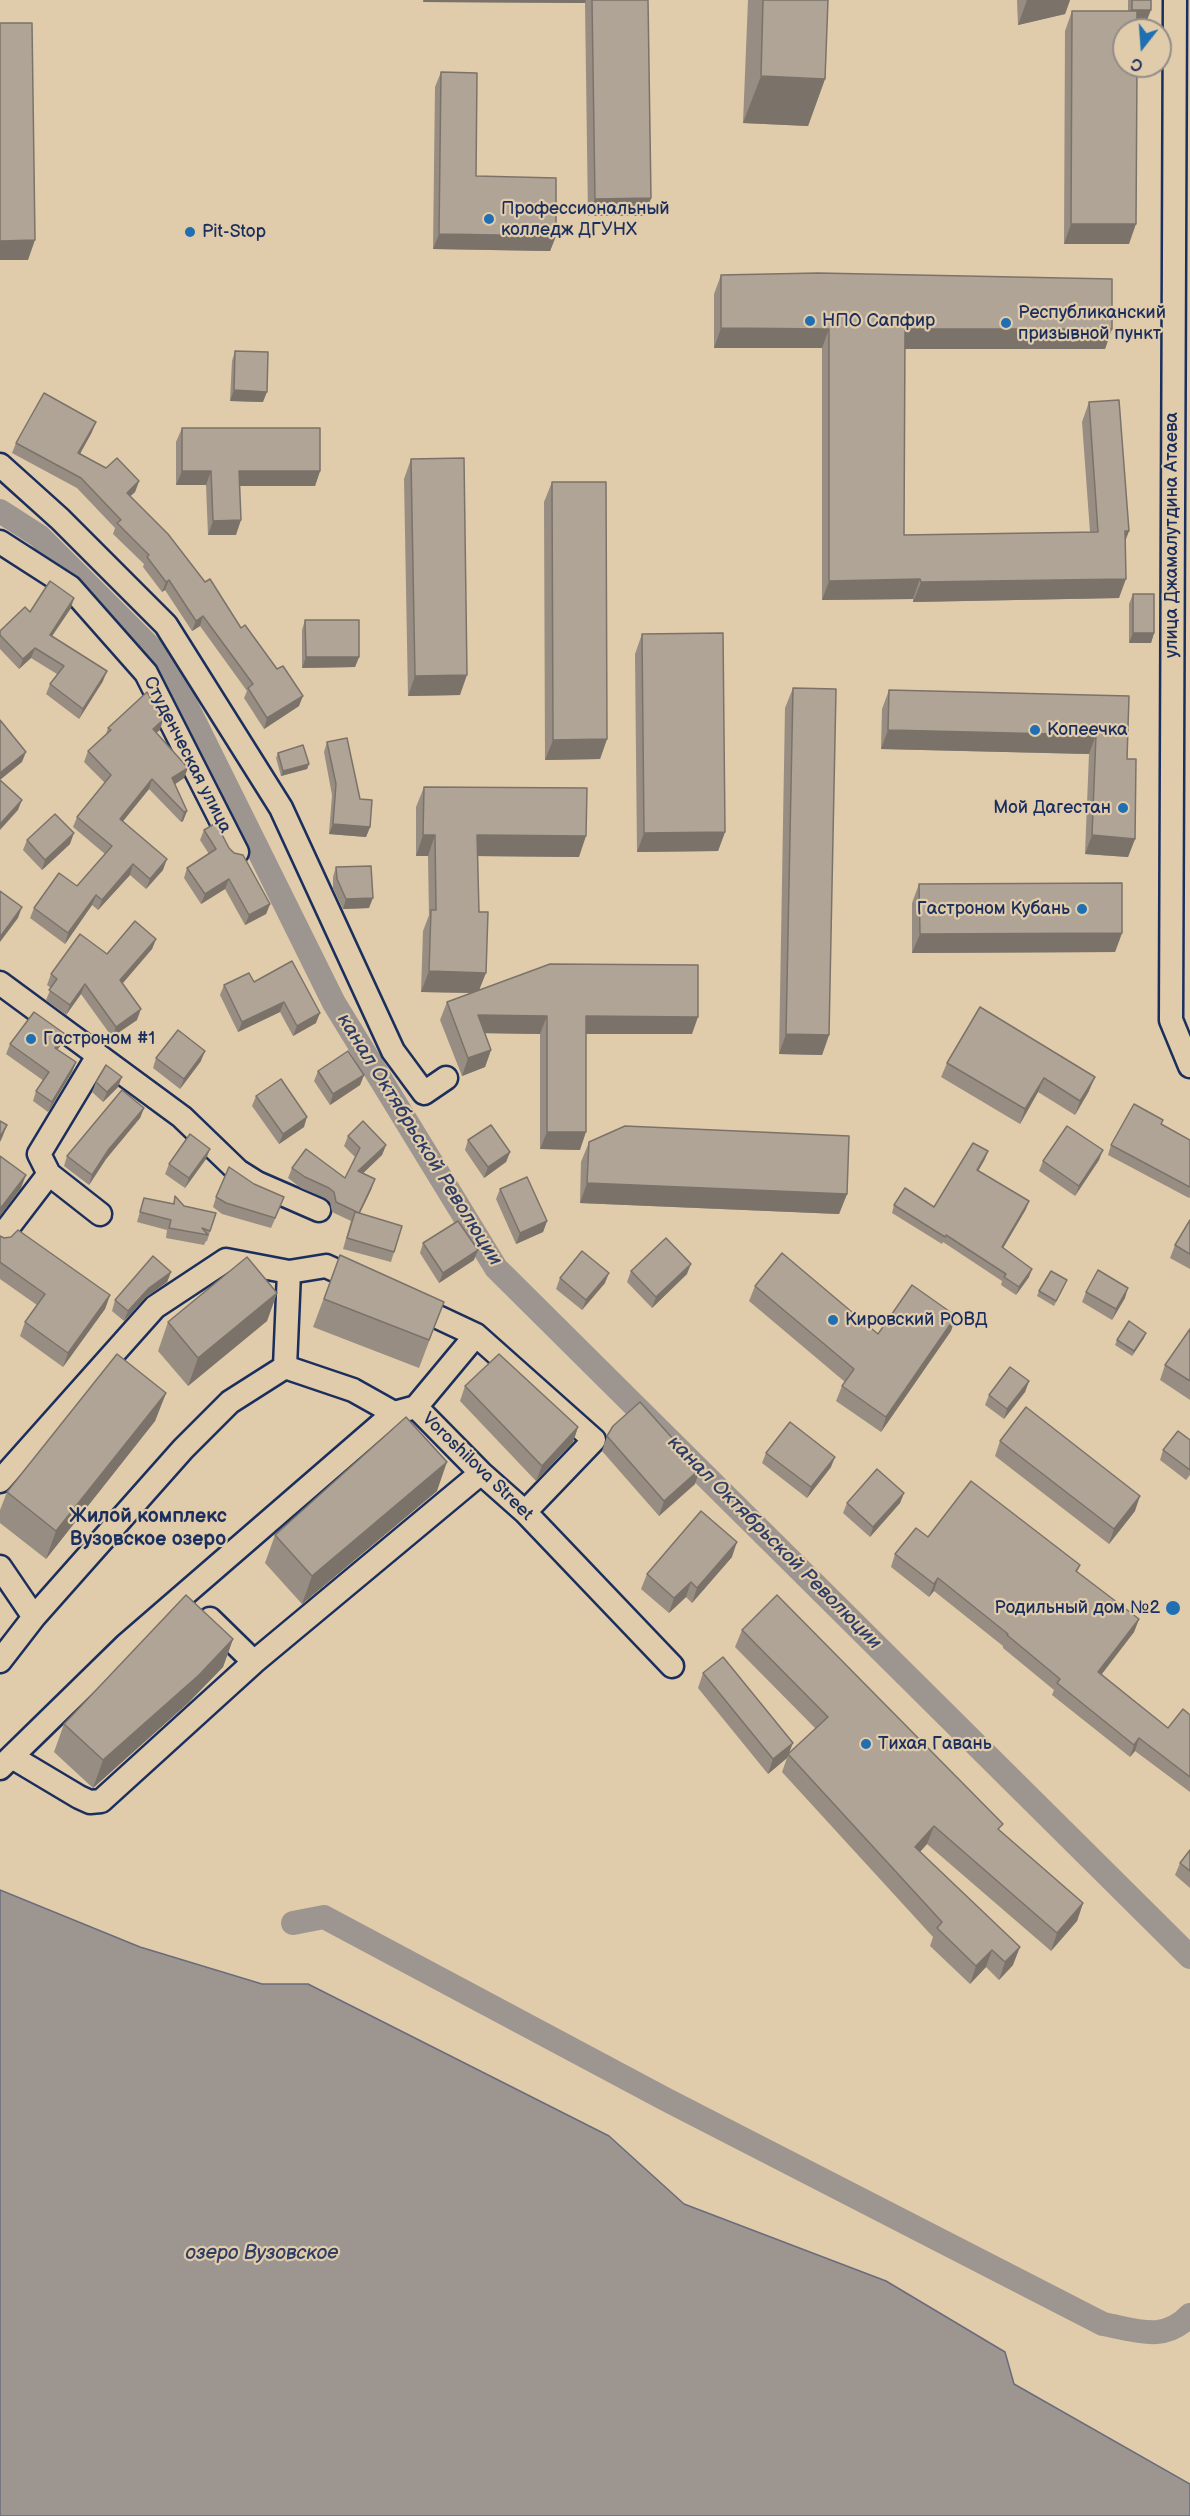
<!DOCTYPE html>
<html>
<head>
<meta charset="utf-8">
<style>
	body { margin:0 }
	#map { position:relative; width:1190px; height:2516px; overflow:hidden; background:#e0cbaa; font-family:"Balsamiq Sans",sans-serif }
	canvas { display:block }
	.north { position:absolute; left:1112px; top:18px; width:60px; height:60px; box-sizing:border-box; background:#e0cbaa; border:2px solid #918d8c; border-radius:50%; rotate:197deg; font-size:16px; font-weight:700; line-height:24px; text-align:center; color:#1b2f5e }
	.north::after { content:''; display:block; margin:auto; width:21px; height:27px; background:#1f6fb2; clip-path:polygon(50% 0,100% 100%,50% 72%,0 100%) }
</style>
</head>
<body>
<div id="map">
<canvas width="1190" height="2516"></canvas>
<div class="north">С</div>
</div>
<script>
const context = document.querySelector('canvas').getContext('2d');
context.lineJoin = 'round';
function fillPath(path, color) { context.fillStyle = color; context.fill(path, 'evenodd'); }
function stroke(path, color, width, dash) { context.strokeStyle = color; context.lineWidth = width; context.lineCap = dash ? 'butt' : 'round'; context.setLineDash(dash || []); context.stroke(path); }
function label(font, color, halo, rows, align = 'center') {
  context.font = font + ' "Balsamiq Sans",sans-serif'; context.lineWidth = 4.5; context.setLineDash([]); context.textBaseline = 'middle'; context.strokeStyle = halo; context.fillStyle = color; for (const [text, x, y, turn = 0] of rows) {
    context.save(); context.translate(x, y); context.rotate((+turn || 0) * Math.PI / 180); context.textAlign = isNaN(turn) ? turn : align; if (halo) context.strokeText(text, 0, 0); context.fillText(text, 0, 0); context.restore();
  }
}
const water = new Path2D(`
	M0 1890 140 1947 262 1984H308L609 2136 684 2204 886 2281 1005 2352 1014 2384 1190 2484V2516H0Z`);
fillPath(water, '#9d9590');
stroke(water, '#696c7c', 1.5);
stroke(new Path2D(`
	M0 511 39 536 165 662 334 1003 496 1268 1190 1957
	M293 1923 324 1917 665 2099 1103 2324C1136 2330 1164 2343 1190 2315`), '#9d9590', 24);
const minor = new Path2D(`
	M1175 0 1171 1020 1190 1066
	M0 465 60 519 166 625 281 808 393 1051 424 1093 446 1078
	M0 542 70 587 146 673 237 852
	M0 983 182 1117 238 1171 257 1183 319 1210
	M98 1056 39 1154 49 1174 100 1214
	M0 1238 49 1174
	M289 1272 326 1266 361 1282
	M410 1304 476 1335 594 1440 525 1512
	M416 1407 476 1335
	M0 1481 155 1307 226 1260 289 1272 285 1367 353 1390 394 1413
	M0 1567 34 1617
	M210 1619 254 1662
	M0 1661 34 1617 183 1449 230 1402 285 1367
	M12 1757 79 1797 90 1802 101 1801 254 1662 481 1473
	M0 1768 126 1645 394 1413 416 1407 481 1473 525 1512 672 1666`);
stroke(minor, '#1b2f5e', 27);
stroke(minor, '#e0cbaa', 22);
fillPath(new Path2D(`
	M423 0H648L651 198 645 216H588L585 3 423 2Z
	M748 0H828L825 79 808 126 743 123Z
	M1017 0H1070L1065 14 1018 25Z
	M1128 0H1151L1147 20H1137L1129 244H1064L1065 31 1072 11H1128Z
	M441 72 476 176 556 236 550 251 433 249 435 87Z
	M721 275 1112 329 1105 349H905L904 535 1090 532 1082 422 1089 402 1129 531 1125 540 1119 598 913 602V599L822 600V348H714V294Z
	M235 351 263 402 230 401 232 361Z
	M182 428 320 471 315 486H240L236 535H208L206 485H176V442Z
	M92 432 80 453 106 468 139 481 135 492 130 496 241 628 299 706 264 729 244 698 247 691 200 626 192 631 165 590 162 592 143 567 144 564 113 534 115 528 77 488 12 453 16 443Z
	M411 459 460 695 408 696 404 479Z
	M552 482 607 739 600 759 545 760 544 502Z
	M1133 594 1154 633 1151 643H1129V604Z
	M71 608 52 636 103 681 79 719 46 694 50 684 57 674 31 658 19 669 0 649V631L30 612Z
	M305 620 359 657 355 667 302 668V630Z
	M642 634 725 832 718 851 637 852 635 654Z
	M793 688 829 1035 822 1055 779 1054 785 708Z
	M889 690 1129 696 1127 759 1135 839 1128 857 1085 854 1089 754 881 749 882 709Z
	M108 728 160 730 156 733 184 778 175 784 187 811 183 821 181 822 149 789 122 822 163 870 146 889 130 875 98 910 92 905 65 944 30 918 34 908 77 886 105 854 73 827 77 817 105 783 84 762 88 751 106 734Z
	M327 742 360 799 370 827 366 837 329 834 332 795 324 752Z
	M278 753 309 764 307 769 281 776 276 758Z
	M424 787 579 857 478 856 480 990 692 1034H586L580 1150 540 1149V1034L485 1033 491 1050 485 1067 462 1076 440 1020 447 1002 471 993 421 992 423 931 429 915 428 856H416V807Z
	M204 830 229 848 270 904 266 914 245 925 225 889 201 904 184 878 187 868 209 854 200 840Z
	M27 840 70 844 42 870 23 850Z
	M336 867 369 908 343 909 333 889V877Z
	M919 884 1122 933 1115 952 912 953V903Z
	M156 939 152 949 122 984 137 1020 112 1037 81 994 66 1015 46 1000 51 988 47 985 51 974 107 954Z
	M254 982 316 1023 293 1036 280 1012 238 1032 220 995 224 985Z
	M980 1007 1089 1091 1075 1115 1038 1092 1020 1124 941 1077 947 1063Z
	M10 1044 61 1045 57 1049 76 1062 72 1072 48 1112 33 1101 36 1091 44 1081 6 1054Z
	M156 1058 201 1061 180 1089 153 1068Z
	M318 1071 364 1075 360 1085 330 1105 314 1081Z
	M96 1082 118 1087 103 1102 92 1092Z
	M256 1096 304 1127 279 1144 252 1106Z
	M144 1108 140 1118 106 1159 89 1185 64 1166 67 1156Z
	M1162 1125 1190 1140V1197L1189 1198 1108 1155 1111 1145Z
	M348 1136 386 1145 382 1155 363 1173 375 1179 371 1190 360 1213 394 1252 391 1262 343 1249 351 1221 332 1212 330 1202 325 1198 301 1188 288 1178 292 1168 345 1178 355 1157 344 1146Z
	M468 1140 510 1152 506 1162 484 1178 465 1150Z
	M589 1142 847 1194 839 1214 580 1203 581 1162Z
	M206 1159 185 1188 165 1174 169 1164Z
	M985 1159 978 1171 1026 1209 1003 1248 1029 1277 1016 1295 1001 1285 1002 1281 943 1242 942 1244 892 1213 894 1205 934 1207Z
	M1099 1160 1075 1196 1039 1171 1043 1161Z
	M254 1184 280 1208 271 1228 222 1214 213 1207 216 1197Z
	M500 1189 547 1221 543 1232 516 1244 496 1199Z
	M175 1196 184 1206 216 1213 207 1241H206L204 1245 166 1238 167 1230 137 1222 144 1198 173 1204Z
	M1190 1220V1269L1170 1258 1175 1245Z
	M0 1236 110 1295 105 1309 63 1367 20 1336 25 1322 37 1305 0 1279Z
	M423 1243 474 1260 439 1283 420 1253Z
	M340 1255 444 1302 419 1368 313 1327Z
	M631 1271 687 1274 652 1308 627 1282Z
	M171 1272 167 1282 145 1298 124 1321 112 1311 115 1300Z
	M560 1278 605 1283 582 1310 556 1289Z
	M1065 1285 1054 1306 1037 1296 1039 1291Z
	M755 1286 878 1334 956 1316 951 1331 881 1432 836 1401 842 1386 845 1382 749 1301Z
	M1086 1292 1125 1298 1112 1320 1082 1302Z
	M277 1293 267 1321 188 1386 158 1351 168 1322Z
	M1190 1329V1400L1160 1380 1165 1365Z
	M1144 1338 1132 1356 1115 1345 1117 1340Z
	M1029 1381 1025 1392 1004 1419 985 1405 989 1395Z
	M465 1386 578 1427 573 1442 536 1481 460 1401Z
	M166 1393 155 1421 46 1559 0 1523V1510L7 1492Z
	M607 1436 695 1484 659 1516 602 1451Z
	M1190 1440V1475L1186 1480 1160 1460 1163 1450Z
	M1000 1441 1135 1511 1109 1544 995 1456Z
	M766 1453 831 1467 807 1498 762 1463Z
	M437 1491 302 1604 265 1563 275 1535Z
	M904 1493 900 1503 870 1537 843 1513 847 1503Z
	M928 1537 1080 1565 1077 1572 1139 1619 1134 1632 1102 1674 1168 1728 1190 1715V1792L1135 1751 1130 1757 1052 1695 1054 1690 1003 1648V1646L934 1591 929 1597 891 1567 895 1554Z
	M732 1557 692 1603 686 1597 669 1613 641 1589 647 1574Z
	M742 1630 1000 1831 1083 1903 1077 1921 1051 1951 927 1844 920 1852 1013 1965 999 1980 986 1967 970 1984 930 1946 933 1937 782 1772 787 1758 768 1774 698 1688 703 1673 789 1754 816 1729 735 1647Z
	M233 1639 223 1667 188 1703 93 1788 54 1752 64 1724Z
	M1190 1850V1888L1175 1875 1180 1863Z`), '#978d82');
fillPath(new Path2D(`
	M424 0H586L585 3 423 2Z
	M1027 0H1070L1065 14 1018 25Z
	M1132 10H1151L1147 20H1128Z
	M761 76 825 79 808 126 743 123Z
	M651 198 645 216H588L595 199Z
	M1071 224H1136L1129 244H1064Z
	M439 234 556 236 550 251 433 249Z
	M35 240 28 260H0V241Z
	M721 328 829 329 822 348H714Z
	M905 329H1112L1105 349H898Z
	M234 390 267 392 263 402 230 401Z
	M96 422 92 432 75 463 78 453Z
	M182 471H211L206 485H176Z
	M239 471H320L315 486H234Z
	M139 481 135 492 123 503 127 493Z
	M241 520 236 535H208L213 521Z
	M1125 531H1129L1122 550Z
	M920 579 913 599 822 600 829 581Z
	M1126 579 1119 598 913 602 921 582Z
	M169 580 165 590 162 592 166 582Z
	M74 598 71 608 46 645 50 635Z
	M203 616 200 626 192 631 196 621Z
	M1133 633H1154L1151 643H1129Z
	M35 648 31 658 19 669 23 659Z
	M306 657H359L355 667 302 668Z
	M107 671 103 681 79 719 83 709Z
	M467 675 460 695 408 696 415 676Z
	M303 696 299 706 264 729 267 718Z
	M163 720 160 730 149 739 153 729Z
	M888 730 1096 735 1089 754 881 749Z
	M607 739 600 759 545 760 553 740Z
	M26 752 22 762 0 780V773Z
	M309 764 307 769 281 776 283 771Z
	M188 768 184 778 168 789 172 778Z
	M152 779 149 789 116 830 120 819Z
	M22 800 18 810 0 830V824Z
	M187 811 183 821 181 822 184 812Z
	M333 824 370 827 366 837 329 834Z
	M725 832 718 851 637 852 644 833Z
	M74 833 70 844 42 870 45 860Z
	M423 835H435L428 856H416Z
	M477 835 586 836 579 857 470 856Z
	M1092 835 1135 839 1128 857 1085 854Z
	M167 859 163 870 146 889 150 879Z
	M133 864 130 875 98 910 102 900Z
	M229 879 225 889 201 904 205 894Z
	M96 895 92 905 65 944 68 933Z
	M373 898 369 908 343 909 346 899Z
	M270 904 266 914 245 925 249 915Z
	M22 907 18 918 0 942V937Z
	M1122 933 1115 952 912 953 920 934Z
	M156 939 152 949 116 991 120 980Z
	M429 971 486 973 478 993 421 992Z
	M85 984 81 994 66 1015 70 1005Z
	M284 1002 280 1012 238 1032 242 1022Z
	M141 1009 137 1020 112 1037 116 1027Z
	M320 1013 316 1023 293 1036 297 1026Z
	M478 1015 547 1016 540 1034 472 1033Z
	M586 1016 698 1017 692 1034H580Z
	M65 1034 61 1045 51 1058 55 1048Z
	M786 1034 829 1035 822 1055 779 1054Z
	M491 1050 485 1067 462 1076 468 1058Z
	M205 1051 201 1061 180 1089 184 1079Z
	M76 1062 72 1072 48 1112 52 1102Z
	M364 1075 360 1085 330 1105 333 1094Z
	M122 1077 118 1087 103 1102 107 1092Z
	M1095 1077 1089 1091 1075 1115 1080 1101Z
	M1044 1078 1038 1092 1020 1124 1025 1109Z
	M144 1108 140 1118 106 1159 89 1185 92 1175 109 1149Z
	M307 1117 304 1127 279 1144 283 1134Z
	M7 1125 2 1138 0 1142V1137Z
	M547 1132H586L580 1150 540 1149Z
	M386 1145 382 1155 355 1181 358 1171Z
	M210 1149 206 1159 185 1188 189 1178Z
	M1103 1150 1099 1160 1075 1196 1079 1186Z
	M988 1151 985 1159 974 1178 977 1170Z
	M510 1152 506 1162 484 1178 488 1167Z
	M26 1175 21 1188 0 1216V1209Z
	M375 1179 371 1190 355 1223 359 1213Z
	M587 1183 847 1194 839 1214 580 1203Z
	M1029 1201 1026 1209 999 1255 1002 1247Z
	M547 1221 543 1232 516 1244 520 1233Z
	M478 1250 474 1260 439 1283 443 1273Z
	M691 1264 687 1274 652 1308 656 1297Z
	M1032 1269 1029 1277 1016 1295 1019 1287Z
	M171 1272 167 1282 145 1298 124 1321 128 1311 149 1288Z
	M609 1273 605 1283 582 1310 586 1300Z
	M1128 1288 1125 1298 1112 1320 1116 1309Z
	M277 1293 267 1321 188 1386 198 1358Z
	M110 1295 105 1309 63 1367 68 1353Z
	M956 1316 951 1331 881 1432 886 1417Z
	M1146 1333 1144 1338 1132 1356 1134 1351Z
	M1029 1381 1025 1392 1004 1419 1007 1409Z
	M166 1393 155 1421 46 1559 56 1531Z
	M578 1427 573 1442 536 1481 542 1466Z
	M835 1457 831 1467 807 1498 811 1487Z
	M447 1462 437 1491 302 1604 312 1576Z
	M700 1469 695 1484 659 1516 664 1501Z
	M904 1493 900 1503 870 1537 873 1527Z
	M1140 1496 1135 1511 1109 1544 1114 1529Z
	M737 1542 732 1557 692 1603 697 1588Z
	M938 1578 934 1591 929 1597 934 1584Z
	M691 1582 686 1597 669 1613 674 1598Z
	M1139 1619 1134 1632 1094 1684 1098 1672Z
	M233 1639 223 1667 188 1703 93 1788 103 1760Z
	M1139 1738 1135 1751 1130 1757 1134 1745Z
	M793 1743 787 1758 768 1774 773 1759Z
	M934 1826 927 1844 909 1864 915 1847Z
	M1083 1903 1077 1921 1051 1951 1057 1933Z
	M1020 1947 1013 1965 999 1980 1005 1962Z
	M992 1950 986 1967 970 1984 976 1966Z`), '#7b736a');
const building = new Path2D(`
	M592 0H648L651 198 595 199Z
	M763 0H828L825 79 761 76Z
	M1132 0H1151V10H1132Z
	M1072 11H1137V30H1124V66H1137L1136 224H1071Z
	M0 23H32L35 240 0 241Z
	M441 72 477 73 476 176 556 178V236L439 234Z
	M818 273 1112 279V329H905L904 535 1098 532 1089 402 1119 400 1129 531H1125L1126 579 921 582 920 579 829 581V329L721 328V275Z
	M235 351 268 352 267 392 234 390Z
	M44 393 96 422 78 453 106 468 117 458 139 481 127 493 168 534 205 582 210 579 241 628 245 625 277 669 283 666 303 696 267 718 248 688 253 684 203 616 196 621 169 580 166 582 147 557 149 555 117 523 121 520 81 478 16 443Z
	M182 428H320V471H239L241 520 213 521 211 471H182Z
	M464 458 467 675 415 676 411 459Z
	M552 482H606L607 739 553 740Z
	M50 581 74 598 50 635 107 671 83 709 50 684 64 666 35 648 23 659 0 635V631L25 607 30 612Z
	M1133 594H1154V633H1133Z
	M305 620H359V657H306Z
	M723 633 725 832 644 833 642 634Z
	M793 688 836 689 829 1035 786 1034Z
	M889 690 1129 696 1127 759H1136L1135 839 1092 835 1096 735 888 730Z
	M147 692 163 720 153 729 188 768 172 778 187 811 184 812 152 779 120 819 167 859 150 879 133 864 102 900 96 895 68 933 34 908 59 873 77 886 112 846 77 817 111 775 88 751 111 730 108 728Z
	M0 720 26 752 0 773Z
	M347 738 360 799 372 800 370 827 333 824 336 784 327 742Z
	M303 745 309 764 283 771 278 753Z
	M0 780 22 800 0 824Z
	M424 787 587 788 586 836 477 835 479 912H488L486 973 429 971 431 910H436L435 835H423Z
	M55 814 74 833 45 860 27 840Z
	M216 823 229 848 234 853 243 855 270 904 249 915 229 879 205 894 187 868 216 849 204 830Z
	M371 866 373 898 346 899 337 879 336 867Z
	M1122 883V933L920 934 919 884Z
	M0 891 22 907 0 937Z
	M135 921 156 939 120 980 141 1009 116 1027 85 984 70 1005 49 990 57 979 51 974 80 934 107 954Z
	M292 961 320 1013 297 1026 284 1002 242 1022 224 985 249 973 254 982Z
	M550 964 698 965V1017L586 1016V1132H547V1016L478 1015 491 1050 468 1058 447 1002Z
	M980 1007 1095 1077 1080 1101 1044 1078 1025 1109 947 1063Z
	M34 1012 65 1034 55 1048 76 1062 52 1102 36 1091 49 1072 10 1044Z
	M178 1030 205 1051 184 1079 156 1058Z
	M348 1051 364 1075 333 1094 318 1071Z
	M106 1065 122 1077 107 1092 96 1082Z
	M281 1079 307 1117 283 1134 256 1096Z
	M122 1090 144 1108 109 1149 92 1175 67 1156Z
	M1134 1104 1163 1120 1161 1124 1190 1140V1187L1111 1145Z
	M0 1121 7 1125 0 1137Z
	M363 1121 386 1145 358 1171 375 1179 359 1213 402 1226 394 1252 347 1238 355 1212 359 1213 336 1202 334 1192 329 1188 305 1177 292 1168 306 1149 345 1178 360 1148 348 1136Z
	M491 1125 510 1152 488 1167 468 1140Z
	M625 1126 849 1136 847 1194 587 1183 589 1142Z
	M1067 1126 1103 1150 1079 1186 1043 1161Z
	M190 1134 210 1149 189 1178 169 1164Z
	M973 1143 988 1151 977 1170 1029 1201 1002 1247 1032 1269 1019 1287 1004 1277 1006 1274 946 1235 945 1237 894 1205 905 1188 934 1207Z
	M0 1156 26 1175 0 1209Z
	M229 1167 254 1184 284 1197 275 1218 226 1203 216 1197Z
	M527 1177 547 1221 520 1233 500 1189Z
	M175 1196 184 1206 216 1213 210 1231 202 1228 208 1235 169 1228 171 1220 140 1212 144 1198 174 1204Z
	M1190 1220V1254L1175 1245Z
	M458 1221 478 1250 443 1273 423 1243Z
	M18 1230 110 1295 68 1353 25 1322 45 1294 0 1262V1236L4 1238 11 1237Z
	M666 1238 691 1264 656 1297 631 1271Z
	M582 1251 609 1273 586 1300 560 1278Z
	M782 1253 878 1334 912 1285 956 1316 886 1417 842 1386 854 1369 755 1286Z
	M340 1255 444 1302 429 1340 324 1299Z
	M153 1256 171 1272 149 1288 128 1311 115 1300Z
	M247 1257 277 1293 198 1358 168 1322Z
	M1098 1270 1128 1288 1116 1309 1086 1292Z
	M1051 1271 1067 1280 1056 1301 1039 1291Z
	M1129 1321 1146 1333 1134 1351 1117 1340Z
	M1190 1329V1381L1165 1365Z
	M117 1354 166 1393 56 1531 7 1492Z
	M499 1354 578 1427 542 1466 465 1386Z
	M1010 1367 1029 1381 1007 1409 989 1395Z
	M640 1402 700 1469 664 1501 607 1436 613 1426Z
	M1026 1407 1140 1496 1114 1529 1000 1441Z
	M406 1417 447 1462 312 1576 275 1535Z
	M790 1422 835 1457 811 1487 766 1453Z
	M1178 1431 1190 1440V1470L1163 1450Z
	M877 1469 904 1493 873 1527 847 1503Z
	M971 1481 1080 1565 1076 1571 1139 1619 1098 1672 1168 1728 1183 1709 1190 1715V1777L1139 1738 1134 1745 1057 1683 1060 1679 1007 1635 1008 1634 938 1578 934 1584 895 1554 916 1528 928 1537Z
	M701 1511 737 1542 697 1588 691 1582 674 1598 647 1574Z
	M186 1595 233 1639 199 1675 103 1760 64 1724Z
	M777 1595 1003 1824 998 1829 1083 1903 1057 1933 934 1826 915 1847 1020 1947 1005 1962 992 1950 976 1966 937 1928 942 1922 788 1754 828 1717 742 1630Z
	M723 1657 793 1743 773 1759 703 1673Z
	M1190 1850V1871L1180 1863Z`);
fillPath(building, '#b0a497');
stroke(building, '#7b736a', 1.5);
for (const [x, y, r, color] of [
	[489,219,6,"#1f6fb2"],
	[190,232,6,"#1f6fb2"],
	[810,321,6,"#1f6fb2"],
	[1006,323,6,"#1f6fb2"],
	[1035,730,6,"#1f6fb2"],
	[1123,808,6,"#1f6fb2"],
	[1082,909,6,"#1f6fb2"],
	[31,1039,6,"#1f6fb2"],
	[833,1320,6,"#1f6fb2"],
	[1173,1608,8,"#1f6fb2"],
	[866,1744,6,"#1f6fb2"]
]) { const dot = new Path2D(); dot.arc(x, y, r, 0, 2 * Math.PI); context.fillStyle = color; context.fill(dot); stroke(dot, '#e0cbaa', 2); }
label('18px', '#1b2f5e', '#e0cbaa', [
	["Профессиональный",501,209],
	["колледж ДГУНХ",501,230],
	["Pit-Stop",202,232],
	["Республиканский",1018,313],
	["призывной пункт",1018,334],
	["НПО Сапфир",822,321],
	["Копеечка",1047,730],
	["Мой Дагестан",1111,808,"right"],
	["Гастроном Кубань",1070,909,"right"],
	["Гастроном #1",43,1039],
	["Кировский РОВД",845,1320],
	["Родильный дом №2",1160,1608,"right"],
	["Тихая Гавань",878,1744]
], 'left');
label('18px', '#1b2f5e', '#e0cbaa', [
	["улица Джамалутдина Атаева",1172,535,-90],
	["Студенческая улица",187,755,63],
	["Voroshilova Street",477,1467,44]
]);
label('italic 20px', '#2e3e66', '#e0cbaa', [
	["канал Октябрьской Революции",419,1140,58],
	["канал Октябрьской Революции",774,1543,45],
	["озеро Вузовское",262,2254]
]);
label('bold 20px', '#1b2f5e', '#e0cbaa', [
	["Жилой комплекс",148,1517],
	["Вузовское озеро",148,1540]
]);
</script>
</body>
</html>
